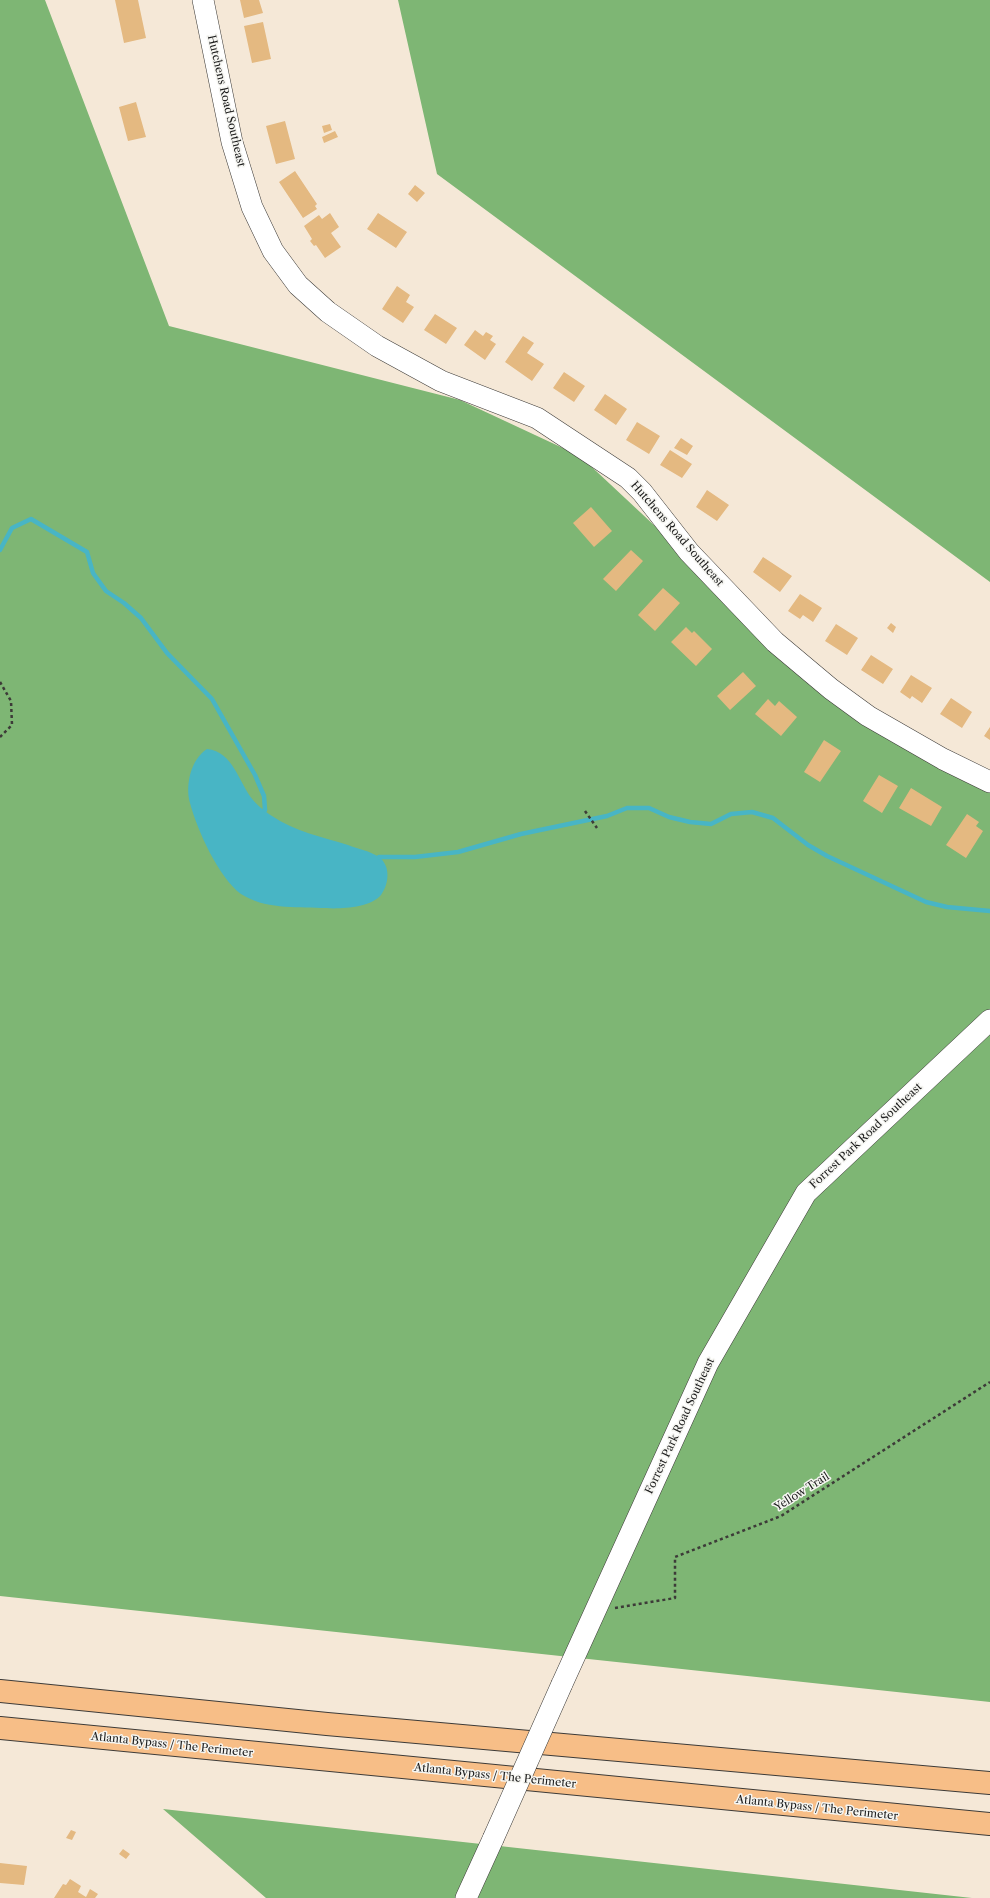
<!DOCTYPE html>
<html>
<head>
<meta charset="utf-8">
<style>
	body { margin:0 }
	canvas { display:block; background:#f5e8d7 }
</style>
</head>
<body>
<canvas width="990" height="1898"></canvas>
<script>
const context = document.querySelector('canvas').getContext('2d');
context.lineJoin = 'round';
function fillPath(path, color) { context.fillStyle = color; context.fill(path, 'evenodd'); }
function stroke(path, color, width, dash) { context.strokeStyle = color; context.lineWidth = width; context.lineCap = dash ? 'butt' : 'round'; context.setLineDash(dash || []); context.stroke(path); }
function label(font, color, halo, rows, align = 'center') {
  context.font = font + ' "Libre Caslon Text",serif'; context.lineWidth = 3; context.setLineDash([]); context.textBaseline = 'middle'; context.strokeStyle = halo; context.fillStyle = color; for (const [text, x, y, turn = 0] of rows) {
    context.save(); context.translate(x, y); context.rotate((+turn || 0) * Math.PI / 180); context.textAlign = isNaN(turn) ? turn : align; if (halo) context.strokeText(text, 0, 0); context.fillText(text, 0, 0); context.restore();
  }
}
fillPath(new Path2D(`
	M0 0H45L169 326 460 400 580 456 732 598 868 722 990 790V1702L0 1596Z
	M398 0H990V582L437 174Z
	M163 1809 972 1898H266Z`), '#7eb674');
fillPath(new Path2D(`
	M207 749C234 752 238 782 253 800 258 806 266 812 272 816 294 831 322 837 348 845 358 849 370 851 379 857 391 866 389 884 381 895 369 909 338 909 321 908 295 907 264 909 241 894 219 878 197 830 190 803 185 785 191 759 207 749Z`), '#48b5c5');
stroke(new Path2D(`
	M0 550 12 528 31 519 87 552 93 573 106 591 124 603 141 618 167 653 212 699 255 775 264 796 265 810
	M379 857H415L458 852 521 834 607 816 627 808H649L669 817 690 822 711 824 731 814 752 812 773 818 808 845 827 856 926 902 947 907 990 911`), '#48b5c5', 4.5);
fillPath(new Path2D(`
	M115 0H138L146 38 124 43Z
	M240 0H259L263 13 244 18Z
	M263 22 271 59 252 63 244 26Z
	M136 102 146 137 128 141 119 107Z
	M285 121 295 159 276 164 266 126Z
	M330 124 332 130 324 133 322 126Z
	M335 131 338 137 324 143 322 137Z
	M295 171 317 204 315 206 317 209 303 218 279 182Z
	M415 185 425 193 417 202 408 194Z
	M330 213 339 227 331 233 341 247 325 258 316 245 314 246 310 241 312 239 304 226 319 215 322 219Z
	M378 213 407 232 396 248 367 229Z
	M397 286 410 295 406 302 414 307 403 323 382 309Z
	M435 314 457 328 446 344 424 330Z
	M475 330 483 336 486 332 493 336 490 340 496 344 485 360 464 345Z
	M523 336 534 343 527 353 544 364 532 381 505 362Z
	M564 372 585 386 574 402 553 388Z
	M605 394 627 409 616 425 594 410Z
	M637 422 660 436 649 454 626 440Z
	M681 438 693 446 687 455 674 448Z
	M670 450 692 464 682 478 660 465Z
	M707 490 729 505 717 521 696 507Z
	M591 507 612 531 594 547 573 523Z
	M631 550 643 561 616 591 603 579Z
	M763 557 792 576 780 592 753 572Z
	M663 588 680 603 655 631 638 615Z
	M800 594 822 608 813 622 803 615 800 619 788 611Z
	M891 623 896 627 893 633 887 628Z
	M836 624 858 638 847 655 825 641Z
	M686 627 692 633 694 631 712 649 696 666 671 642Z
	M871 655 893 669 883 684 861 670Z
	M743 672 756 686 730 710 717 696Z
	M911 675 932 688 922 703 912 696 910 699 900 692Z
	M951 698 972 712 962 728 940 714Z
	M768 699 775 706 779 701 797 717 781 736 755 714Z
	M990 727V740L984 736Z
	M824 740 841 751 820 782 804 772Z
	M879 775 898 786 882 813 863 801Z
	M911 788 942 807 931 826 899 808Z
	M967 814 979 822 976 826 983 831 966 858 946 845Z
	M71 1830 76 1832 72 1840 66 1838Z
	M123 1849 130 1854 126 1859 119 1854Z
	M0 1863 27 1866 24 1885 0 1883Z
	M70 1879 81 1886 78 1892 86 1897 90 1889 98 1894 95 1898H54L63 1884 66 1885Z`), '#e4b981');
const minor = new Path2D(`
	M203 0 232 142 252 207 273 251 298 285 328 312 377 346 441 381 537 418 628 478 642 492 689 552 775 642 831 689 868 716 943 759 990 782
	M562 1684 708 1363 806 1193 990 1020
	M466 1898 493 1839`);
const highway = new Path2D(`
	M0 1691 327 1724 990 1783
	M0 1728 990 1824`);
stroke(minor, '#3d3b38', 22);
stroke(highway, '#3d3b38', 24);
stroke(new Path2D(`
	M0 682 11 701 12 725 0 737
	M585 811 597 828
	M615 1608 675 1598V1557L781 1516 990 1382`), '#3d3b38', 2.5, [3, 3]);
stroke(minor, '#fff', 21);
stroke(highway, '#f7be87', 22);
const minorBridge = new Path2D(`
	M493 1839 562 1684`);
stroke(minorBridge, '#3d3b38', 22, []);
stroke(minorBridge, '#fff', 21);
label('11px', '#1c1c1c', '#f6f6f2', [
	["Hutchens Road Southeast",226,101,77],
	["Hutchens Road Southeast",677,534,49],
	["Forrest Park Road Southeast",866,1136,-43],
	["Forrest Park Road Southeast",680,1426,-65],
	["Yellow Trail",802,1492,-32],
	["Atlanta Bypass / The Perimeter",172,1745,6],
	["Atlanta Bypass / The Perimeter",495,1776,6],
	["Atlanta Bypass / The Perimeter",817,1808,6]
]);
</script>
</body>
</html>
